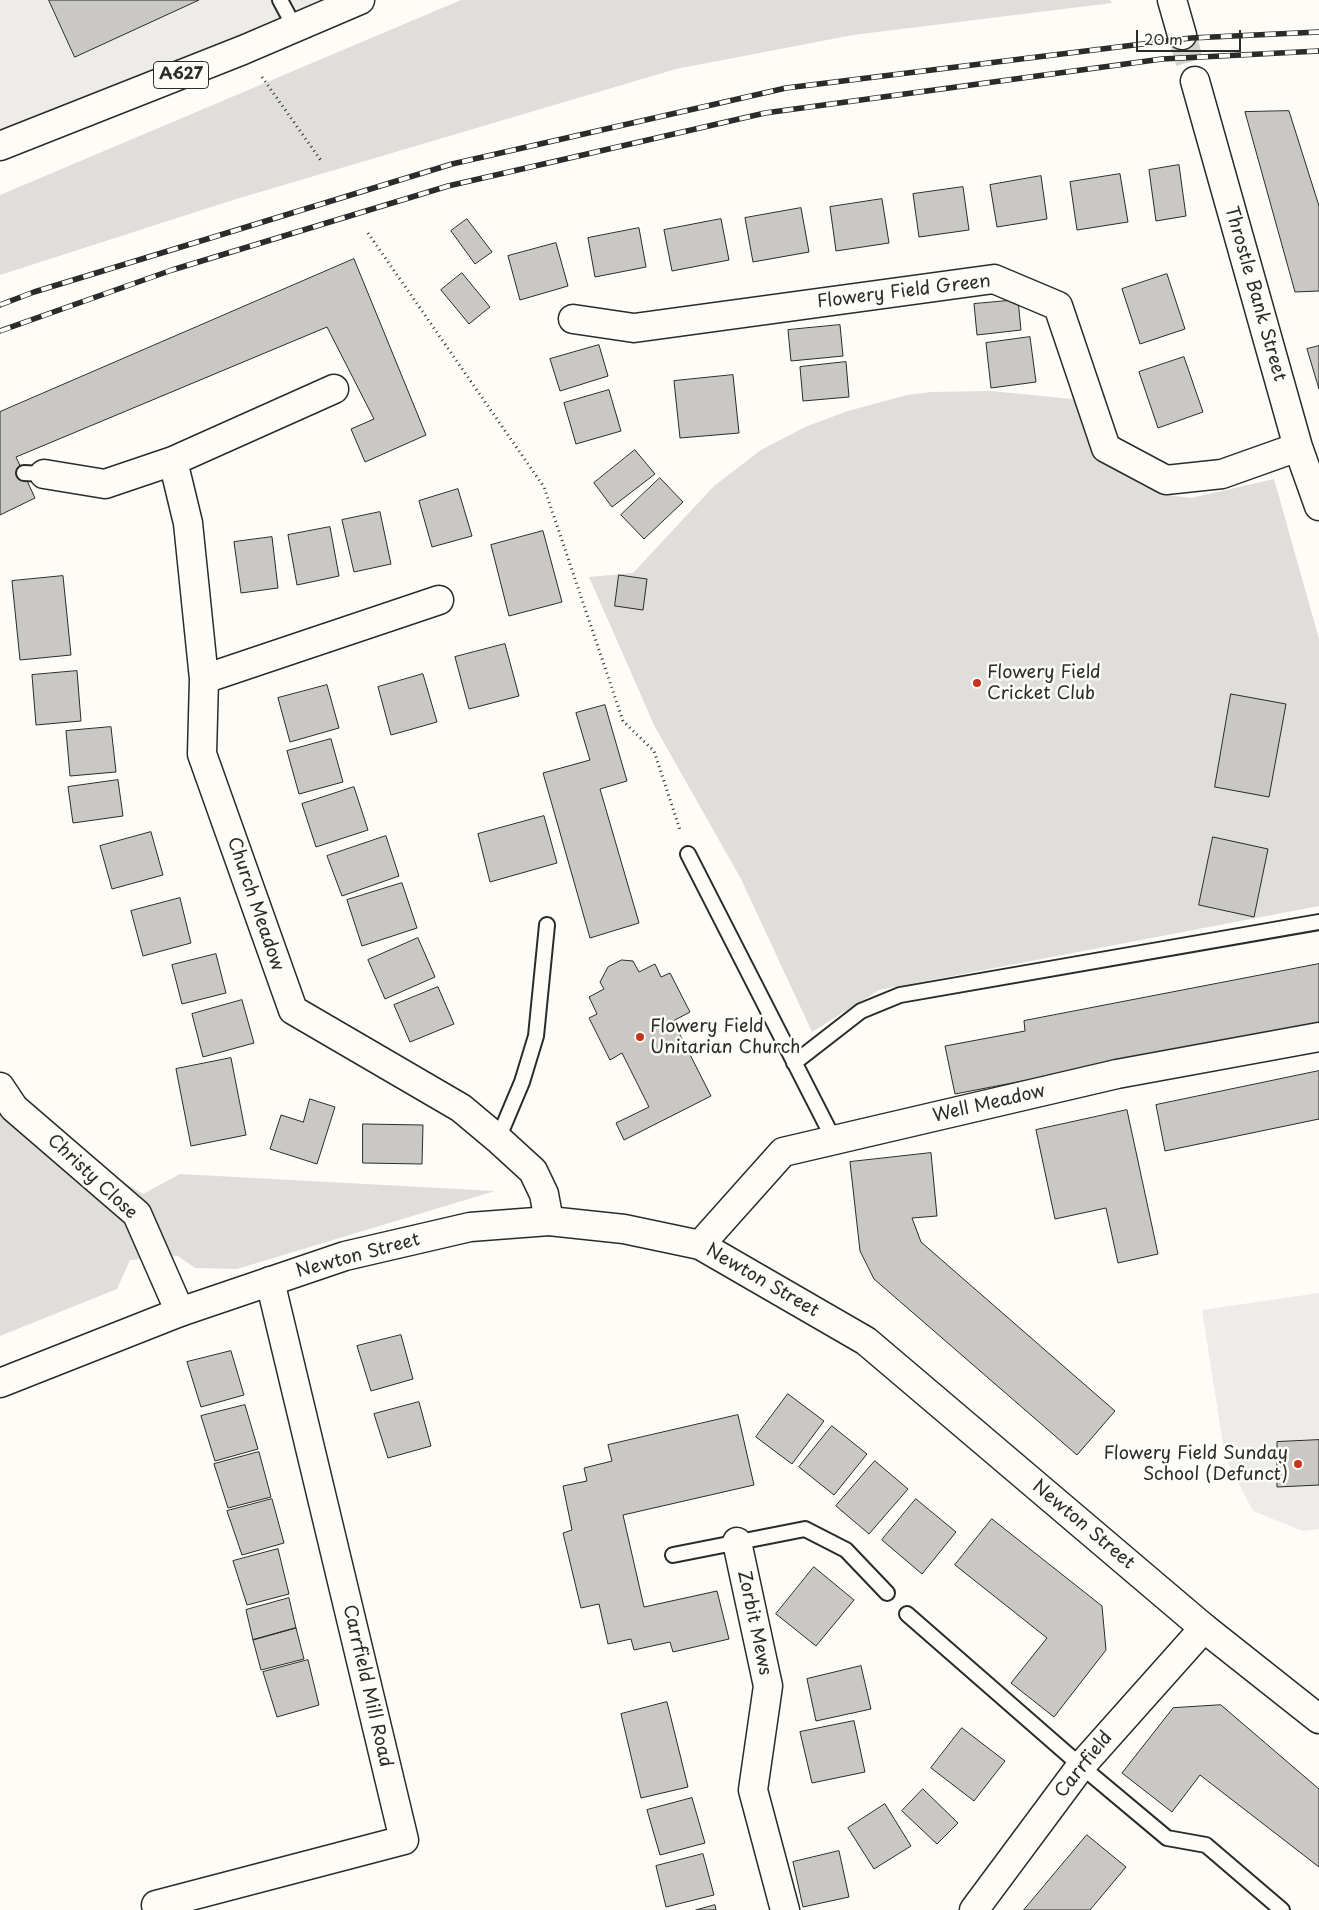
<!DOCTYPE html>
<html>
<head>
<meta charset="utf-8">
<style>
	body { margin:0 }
	#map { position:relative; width:1319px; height:1910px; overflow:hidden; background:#fdfcf7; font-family:"Playpen Sans",sans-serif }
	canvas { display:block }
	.scale { position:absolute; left:1136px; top:30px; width:105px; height:22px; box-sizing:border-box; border:2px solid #2b2b2b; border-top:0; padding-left:6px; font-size:15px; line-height:18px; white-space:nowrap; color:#2b2b2b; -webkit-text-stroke:4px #fdfcf7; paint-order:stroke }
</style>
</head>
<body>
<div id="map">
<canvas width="1319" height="1910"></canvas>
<div class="scale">20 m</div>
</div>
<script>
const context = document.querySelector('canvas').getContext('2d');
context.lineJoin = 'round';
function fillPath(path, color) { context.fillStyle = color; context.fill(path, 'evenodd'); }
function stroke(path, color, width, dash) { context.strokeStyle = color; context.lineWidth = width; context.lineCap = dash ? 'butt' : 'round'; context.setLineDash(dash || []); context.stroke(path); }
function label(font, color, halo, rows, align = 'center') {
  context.font = font + ' "Playpen Sans",sans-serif'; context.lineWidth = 5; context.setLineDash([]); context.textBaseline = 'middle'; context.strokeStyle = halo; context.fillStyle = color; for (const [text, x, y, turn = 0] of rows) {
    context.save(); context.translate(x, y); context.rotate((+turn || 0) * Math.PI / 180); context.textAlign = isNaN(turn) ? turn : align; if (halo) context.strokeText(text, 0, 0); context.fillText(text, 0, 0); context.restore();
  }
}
fillPath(new Path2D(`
	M0 0H344L0 146Z
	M1319 1293V1529L1303 1531 1253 1511 1225 1457 1202 1310Z`), '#edece8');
fillPath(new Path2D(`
	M461 0H1110L1112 3 853 35 676 69 233 200 0 275V195Z
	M991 391 1082 400 1117 469 1143 486 1168 495 1191 498 1274 479 1319 639V906L879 990 812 1032 741 879 655 727 589 577 633 573 714 486 761 450 805 427 848 411 907 395 931 392Z
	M0 1105 143 1194 180 1174 495 1191 237 1269 195 1268 178 1256 130 1260 117 1289 0 1336Z`), '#dfdeda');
const building = new Path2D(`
	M49 0H199L75 57Z
	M1289 111 1319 206V291L1295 292 1245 112Z
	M1179 165 1186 216 1156 221 1149 170Z
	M1120 174 1128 222 1077 230 1070 182Z
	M1041 176 1047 219 997 227 990 185Z
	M963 187 969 230 919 237 913 194Z
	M882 199 889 243 836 251 830 207Z
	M801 208 809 252 753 262 745 218Z
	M467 219 492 252 475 264 451 231Z
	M721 219 729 260 672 271 664 230Z
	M639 228 646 267 595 277 588 238Z
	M556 243 568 286 520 300 508 256Z
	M354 259 426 435 365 462 351 429 374 419 327 327 16 457 35 498 0 515V412Z
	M462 273 490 307 469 324 441 290Z
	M1167 274 1185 329 1140 344 1122 289Z
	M1018 300 1021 330 977 335 974 304Z
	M840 325 843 356 791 361 788 330Z
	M1030 337 1036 382 991 388 986 343Z
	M599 345 608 376 560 391 550 359Z
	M1319 346V389L1307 349Z
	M1184 357 1203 412 1158 428 1139 372Z
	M846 362 849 397 803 401 800 367Z
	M733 375 739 433 680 438 674 381Z
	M609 390 621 431 576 444 564 403Z
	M635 450 655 474 612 507 594 483Z
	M660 478 683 502 644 539 621 515Z
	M458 489 472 536 432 547 419 501Z
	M380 512 391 564 354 572 342 520Z
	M330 527 339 576 297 585 288 535Z
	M543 531 562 602 509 616 491 545Z
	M272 537 278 588 241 593 234 542Z
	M619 575 647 579 643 610 615 606Z
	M63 576 71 655 20 660 12 581Z
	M505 644 519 696 469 709 455 657Z
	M77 671 81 721 36 725 32 675Z
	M423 674 437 722 391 735 378 687Z
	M327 685 339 728 290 742 278 698Z
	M1231 694 1286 704 1269 797 1215 787Z
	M605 705 627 781 600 789 639 923 590 938 543 773 590 760 576 713Z
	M111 727 116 772 70 776 66 731Z
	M331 739 343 782 299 794 287 751Z
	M118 780 123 816 73 823 68 787Z
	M354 787 368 830 316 847 302 804Z
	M544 816 557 863 490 882 478 834Z
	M151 832 163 875 112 889 100 846Z
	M386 836 399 876 342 896 327 856Z
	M1213 837 1268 849 1254 917 1199 905Z
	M402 883 417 928 362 946 347 900Z
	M180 898 191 943 143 956 131 911Z
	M418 938 435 977 385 999 368 960Z
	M216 954 226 993 182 1004 172 965Z
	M622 960 633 961 639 972 655 964 661 977 670 973 690 1012 673 1021 711 1096 624 1140 616 1123 649 1107 622 1053 610 1060 589 1018 597 1014 589 997 604 989 600 982 608 967Z
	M1319 964V1024L955 1094 945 1046 1025 1031 1024 1021Z
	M438 987 454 1024 410 1042 394 1005Z
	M242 1000 254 1043 203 1057 192 1014Z
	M231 1058 246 1135 191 1146 176 1069Z
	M1319 1071V1119L1165 1151 1156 1105Z
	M310 1099 335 1107 317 1164 270 1149 281 1115 303 1122Z
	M1127 1110 1158 1254 1118 1263 1106 1208 1055 1219 1036 1130Z
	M363 1124 423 1125 422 1164 363 1163Z
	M931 1153 937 1216 912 1218 921 1242 1115 1411 1077 1455 874 1279 860 1251 850 1162Z
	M401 1335 413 1379 371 1391 357 1346Z
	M231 1351 244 1395 201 1407 187 1362Z
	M788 1394 824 1421 792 1464 756 1437Z
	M419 1402 431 1446 388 1458 374 1414Z
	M245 1405 258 1449 215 1461 201 1416Z
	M738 1415 754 1485 623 1515 644 1607 717 1591 729 1639 673 1652 670 1642 634 1650 631 1639 608 1644 599 1604 581 1608 563 1533 572 1530 563 1486 587 1481 584 1468 612 1461 608 1445Z
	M832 1426 867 1454 834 1495 799 1467Z
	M1319 1440V1485L1277 1487V1442Z
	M259 1452 271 1497 228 1508 214 1464Z
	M875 1461 908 1489 869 1534 836 1506Z
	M272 1499 284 1543 242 1555 227 1511Z
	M916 1499 956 1532 922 1574 882 1540Z
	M992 1519 1102 1606 1106 1650 1054 1717 1011 1683 1047 1638 955 1565Z
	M278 1549 289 1594 247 1605 233 1561Z
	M814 1567 854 1600 816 1646 776 1614Z
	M289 1598 296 1628 253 1640 246 1610Z
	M296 1628 304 1659 261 1670 253 1640Z
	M308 1660 319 1705 277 1717 263 1672Z
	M861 1666 871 1709 816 1721 807 1679Z
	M667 1702 688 1787 641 1798 621 1714Z
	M1221 1705 1319 1789V1867L1200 1775 1172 1812 1122 1773 1173 1708Z
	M854 1721 865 1772 812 1783 800 1732Z
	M962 1728 1005 1761 974 1801 931 1768Z
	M923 1789 958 1823 937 1844 902 1811Z
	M692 1798 705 1843 660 1855 647 1810Z
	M885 1804 911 1846 874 1869 848 1828Z
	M1087 1835 1126 1867 1090 1910H1024Z
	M839 1851 849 1897 803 1907 793 1862Z
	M703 1854 714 1895 666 1907 656 1866Z
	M715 1905 716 1910H696Z`);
fillPath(building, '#c9c8c4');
stroke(building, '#2b2b2b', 1);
stroke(new Path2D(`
	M1182 35 1195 81`), '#d3d2ce', 28, [28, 14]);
const lane = new Path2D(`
	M280 0 295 28
	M24 473 44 474
	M688 854 834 1140
	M794 1063 861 1011 900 995 1319 922
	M498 1139 522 1082 536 1036 547 925
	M673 1555 805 1529 846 1550 887 1593
	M907 1614 1081 1766 1167 1838 1206 1845 1282 1910`);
const street = new Path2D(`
	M1172 0 1182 35
	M1195 81 1298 447 1319 506
	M573 319 634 328 994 279 1058 306 1106 448 1166 480 1222 474 1298 447
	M173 461 188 523 204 679 202 754 293 1010 461 1108 498 1139 533 1171 544 1194 549 1221
	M44 474 105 484 173 461 334 389
	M204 679 439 600
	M0 1087 14 1108 137 1214 180 1312
	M700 1245 783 1152 1117 1074 1319 1037
	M737 1542 768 1686 753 1790 785 1910
	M156 1905 404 1840 270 1281
	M974 1910 1081 1766 1204 1628`);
const secondary = new Path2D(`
	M0 1383 180 1312 345 1256 470 1227 549 1221 624 1229 700 1245 866 1341 1204 1628 1319 1719`);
const primary = new Path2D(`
	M0 146 243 50 360 0`);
stroke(lane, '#2b2b2b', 18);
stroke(street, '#2b2b2b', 31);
stroke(secondary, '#2b2b2b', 31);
stroke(primary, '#2b2b2b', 31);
stroke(new Path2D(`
	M262 77 322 162
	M368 233 544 487 623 721 654 751 680 830`), '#2b2b2b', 3, [1, 4]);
stroke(lane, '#fdfcf7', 14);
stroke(street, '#fdfcf7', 28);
stroke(secondary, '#fdfcf7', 28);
stroke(primary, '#fdfcf7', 28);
const rail = new Path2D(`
	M0 305 34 292 452 164 786 88 1191 38 1319 32
	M0 331 172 270 448 186 765 113 1162 59 1319 51`);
stroke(rail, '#2b2b2b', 5.5);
stroke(rail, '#fdfcf7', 4, [11]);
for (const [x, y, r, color] of [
	[977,683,5,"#c8321e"],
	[640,1037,5,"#c8321e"],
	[1298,1464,5,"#c8321e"]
]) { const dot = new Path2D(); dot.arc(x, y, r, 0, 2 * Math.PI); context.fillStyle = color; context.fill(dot); stroke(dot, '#fdfcf7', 2); }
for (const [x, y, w] of [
	[181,75,55]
]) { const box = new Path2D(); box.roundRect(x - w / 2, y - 13.5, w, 27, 4); context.fillStyle = '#fdfcf7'; context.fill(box); stroke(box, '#2b2b2b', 1); }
label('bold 16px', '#2b2b2b', null, [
	["A627",181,75]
]);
label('18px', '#2b2b2b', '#fdfcf7', [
	["Flowery Field Green",904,292,-7],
	["Throstle Bank Street",1255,294,74],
	["Church Meadow",255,904,71],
	["Well Meadow",989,1104,-13],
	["Christy Close",92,1177,43],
	["Newton Street",358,1256,-15],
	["Newton Street",762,1281,30],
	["Newton Street",1083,1525,40],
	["Zorbit Mews",754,1623,78],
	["Carrfield Mill Road",367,1686,77],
	["Carrfield",1084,1765,-51]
]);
label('18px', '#2b2b2b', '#fdfcf7', [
	["Flowery Field",987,673],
	["Cricket Club",987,694],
	["Flowery Field",650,1027],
	["Unitarian Church",650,1048],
	["Flowery Field Sunday",1288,1454,"right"],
	["School (Defunct)",1288,1475,"right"]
], 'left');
</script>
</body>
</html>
